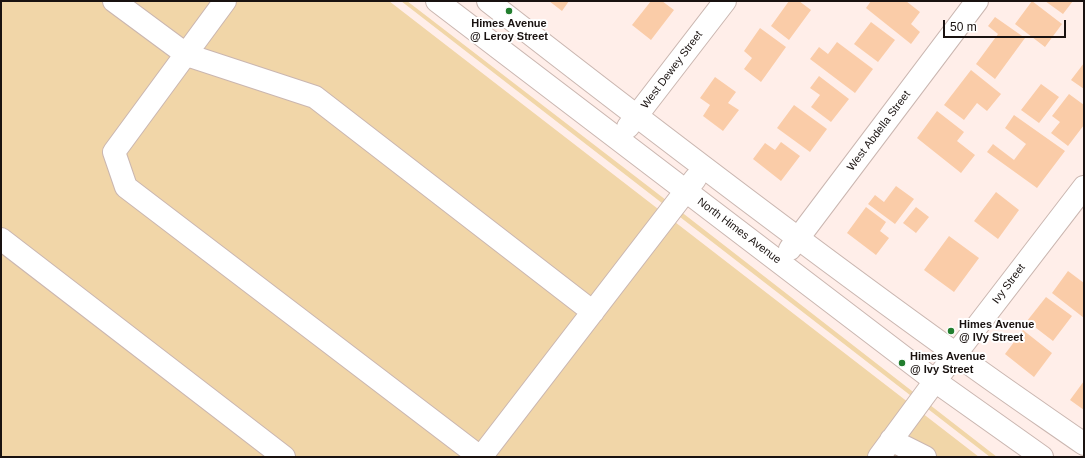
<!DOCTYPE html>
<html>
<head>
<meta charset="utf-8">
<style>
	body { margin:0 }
	#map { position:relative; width:1085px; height:458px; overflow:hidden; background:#ffeee9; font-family:Helvetica,sans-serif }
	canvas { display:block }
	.frame { position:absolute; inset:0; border:2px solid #191210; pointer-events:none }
	.scale { position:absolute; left:943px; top:20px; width:123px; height:18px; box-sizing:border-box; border:2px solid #191210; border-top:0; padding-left:5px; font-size:12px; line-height:14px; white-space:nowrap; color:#191210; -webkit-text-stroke:3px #fff; paint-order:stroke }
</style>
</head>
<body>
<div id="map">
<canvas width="1085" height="458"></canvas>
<div class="frame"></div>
<div class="scale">50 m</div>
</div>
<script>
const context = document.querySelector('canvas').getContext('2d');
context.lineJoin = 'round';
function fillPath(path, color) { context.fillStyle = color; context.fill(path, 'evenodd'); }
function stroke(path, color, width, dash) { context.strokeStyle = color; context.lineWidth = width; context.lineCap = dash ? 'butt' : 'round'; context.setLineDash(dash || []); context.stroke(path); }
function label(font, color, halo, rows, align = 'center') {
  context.font = font + ' Helvetica,sans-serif'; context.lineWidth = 4; context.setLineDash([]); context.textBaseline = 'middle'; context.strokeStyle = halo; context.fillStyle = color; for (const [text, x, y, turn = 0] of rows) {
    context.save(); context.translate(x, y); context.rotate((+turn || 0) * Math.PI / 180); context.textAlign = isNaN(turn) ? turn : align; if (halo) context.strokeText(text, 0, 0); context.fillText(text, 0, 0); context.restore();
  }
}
fillPath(new Path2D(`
	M1 1H389L979 457H1Z
	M401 1H407L653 190 997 457H990Z`), '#f1d6a8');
fillPath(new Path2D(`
	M549 1H569L562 11Z
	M651 1H662L674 10 651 40 632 25Z
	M789 1H799L811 10 789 40 771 26Z
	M871 1H906L920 12 911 24 920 32 911 44 866 8Z
	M1032 1 1062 24 1045 47 1015 24Z
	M1045 1H1073L1063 14Z
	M995 17 1025 38 995 79 976 64 998 34 988 26Z
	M871 22 895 40 878 62 854 44Z
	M760 28 786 47 761 82 744 69 752 58 744 51Z
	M837 42 873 69 855 93 810 59 819 47 828 54Z
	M1084 63V89L1071 80Z
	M971 70 1001 94 987 111 977 103 964 120 944 105Z
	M819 76 849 99 831 122 811 107 820 95 810 88Z
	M715 77 736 92 728 103 739 110 723 131 703 116 710 105 700 98Z
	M1041 84 1059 97 1039 123 1021 110Z
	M1069 94 1084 105V125L1068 146 1051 133 1060 122 1052 116Z
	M794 105 827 129 810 152 777 128Z
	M937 111 964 132 957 141 975 155 961 173 917 138Z
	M1014 115 1065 151 1037 188 987 152 993 144 1014 160 1026 144 1005 128Z
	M781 142 800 156 781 181 753 159 765 143 775 150Z
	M896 186 914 199 895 224 868 204 875 195 884 202Z
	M996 192 1019 210 998 239 974 221Z
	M866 207 886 222 880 231 889 238 876 255 847 233Z
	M916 207 929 217 916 233 903 223Z
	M949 236 979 258 954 292 924 270Z
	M1068 271 1084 283V318L1052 293Z
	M1046 297 1072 316 1053 341 1027 321Z
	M1023 330 1052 353 1034 377 1005 354Z
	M1084 381V410L1070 400Z`), '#facca8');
const minor = new Path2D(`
	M114 1 187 55 315 97 593 312
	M225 1 114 152 126 187 480 457
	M437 1 935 381 1042 457
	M488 1C642 121 797 240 956 354 998 385 1041 414 1084 444
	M628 127 725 1
	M1 239 284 457
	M790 249 977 1
	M891 440 925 457
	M481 457 695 179
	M879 457 935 381 1084 187`);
stroke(minor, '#cab6b0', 24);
stroke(minor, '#fff', 22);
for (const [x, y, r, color] of [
	[509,11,4,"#227e2e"],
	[951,331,4,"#227e2e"],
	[902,363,4,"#227e2e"]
]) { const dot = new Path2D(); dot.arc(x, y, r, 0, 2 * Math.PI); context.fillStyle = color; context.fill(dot); stroke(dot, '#fff', 1.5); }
label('bold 11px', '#191210', '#fff', [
	["Himes Avenue",509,24,"center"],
	["@ Leroy Street",509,37,"center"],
	["Himes Avenue",959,325],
	["@ IVy Street",959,338],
	["Himes Avenue",910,357],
	["@ Ivy Street",910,370]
], 'left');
label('11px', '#191210', '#fff', [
	["West Dewey Street",672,70,-53],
	["West Abdella Street",879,131,-53],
	["North Himes Avenue",739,231,37],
	["Ivy Street",1009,284,-53]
]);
</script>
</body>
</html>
